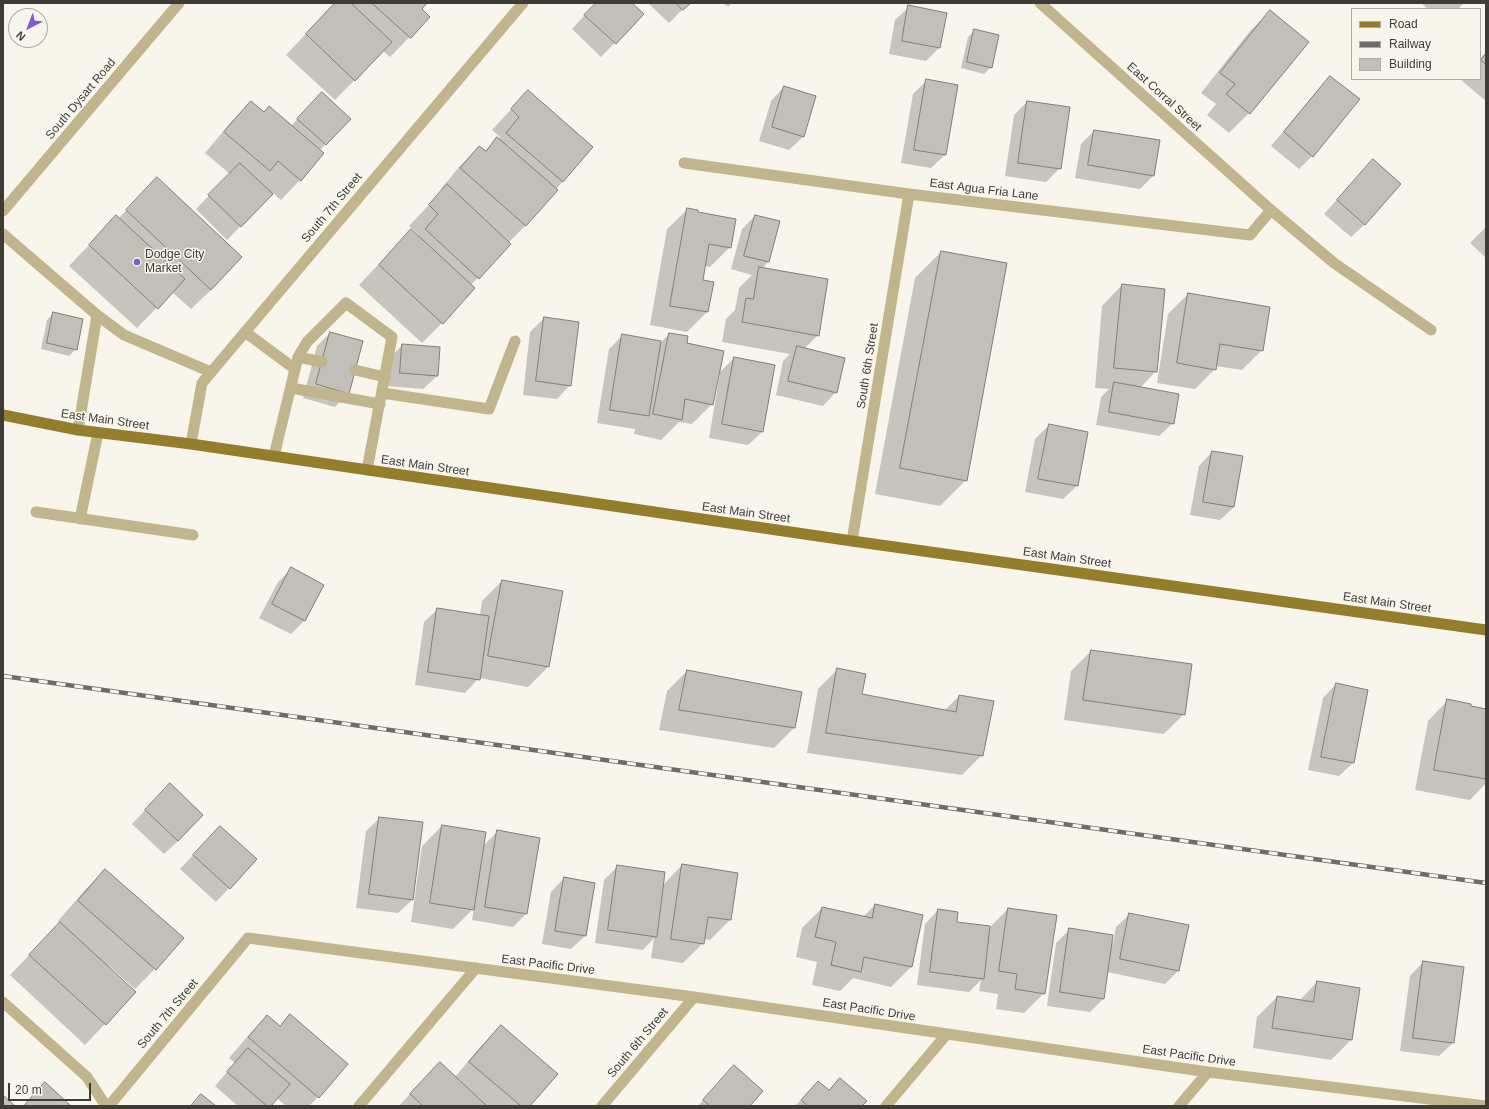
<!DOCTYPE html>
<html>
<head>
<meta charset="utf-8">
<style>
	body { margin:0 }
	#map { position:relative; width:1489px; height:1109px; overflow:hidden; background:#f8f5ed; font-family:Arial,sans-serif }
	canvas { display:block }
	.frame { position:absolute; inset:0; border:4px solid #3d3c39; pointer-events:none }
	.legend { position:absolute; left:1351px; top:8px; width:130px; height:72px; box-sizing:border-box; background:#f8f5ed; border:1px solid #adaba5; margin:0; padding:5px 7px; list-style:none; font-size:12px; color:#3d3c39 }
	.legend li { display:flex; align-items:center; gap:8px; height:20px }
	.legend b { width:20px; border:1px solid #adaba5 }
	.north { position:absolute; left:8px; top:8px; width:40px; height:40px; box-sizing:border-box; background:#f8f5ed; border:1px solid #adaba5; border-radius:50%; rotate:222deg; font-size:11px; font-weight:700; line-height:16px; text-align:center; color:#3d3c39 }
	.north::after { content:''; display:block; margin:auto; width:14px; height:18px; background:#815bd5; clip-path:polygon(50% 0,100% 100%,50% 72%,0 100%) }
	.scale { position:absolute; left:8px; top:1083px; width:83px; height:18px; box-sizing:border-box; border:2px solid #3d3c39; border-top:0; padding-left:5px; font-size:12px; line-height:14px; white-space:nowrap; color:#3d3c39; -webkit-text-stroke:3px #f8f5ed; paint-order:stroke }
</style>
</head>
<body>
<div id="map">
<canvas width="1489" height="1109"></canvas>
<div class="frame"></div>
<ul class="legend">
<li><b style="height:5px;background:#957e2b"></b>Road</li>
<li><b style="height:5px;background:#6d6c68"></b>Railway</li>
<li><b style="height:11px;background:#c1bfb7"></b>Building</li>
</ul>
<div class="north">N</div>
<div class="scale">20 m</div>
</div>
<script>
const context = document.querySelector('canvas').getContext('2d');
context.lineJoin = 'round';
function fillPath(path, color) { context.fillStyle = color; context.fill(path, 'evenodd'); }
function stroke(path, color, width, dash) { context.strokeStyle = color; context.lineWidth = width; context.lineCap = dash ? 'butt' : 'round'; context.setLineDash(dash || []); context.stroke(path); }
function label(font, color, halo, rows, align = 'center') {
  context.font = font + ' Arial,sans-serif'; context.lineWidth = 3; context.setLineDash([]); context.textBaseline = 'middle'; context.strokeStyle = halo; context.fillStyle = color; for (const [text, x, y, turn = 0] of rows) {
    context.save(); context.translate(x, y); context.rotate((+turn || 0) * Math.PI / 180); context.textAlign = isNaN(turn) ? turn : align; if (halo) context.strokeText(text, 0, 0); context.fillText(text, 0, 0); context.restore();
  }
}
fillPath(new Path2D(`
	M331 3H426L420 9 429 17 390 57 383 51 335 100 286 55 333 5Z
	M596 3H631L643 14 601 57 572 29Z
	M648 3H689L669 23Z
	M723 3H732L728 7Z
	M1421 3H1464L1458 9H1428Z
	M909 7 939 48 926 61 889 54 895 20Z
	M1270 12 1249 113 1229 133 1207 115 1216 104 1201 93 1250 31Z
	M974 31 991 67 984 74 961 68 968 37Z
	M1486 52V101L1462 81 1463 79H1480V59Z
	M1330 77 1312 156 1299 169 1271 146 1317 91Z
	M927 80 957 86 945 155 931 168 901 163 913 94Z
	M784 87 815 97 803 137 789 150 759 141 771 101Z
	M528 91 563 181 526 225 509 242 510 244 471 285 442 323 422 343 359 285 411 230 418 236 419 235 409 226 443 190 441 189 459 167 479 147 485 151 497 139 498 140 500 137 492 130Z
	M322 93 349 119 320 150 300 180 281 200 273 193 227 240 196 209 230 174 205 153 231 122 251 102 263 113 291 126Z
	M1027 102 1060 168 1046 182 1005 176 1014 115Z
	M1094 131 1153 176 1140 189 1075 178 1081 144Z
	M1373 160 1365 224 1351 237 1324 214Z
	M157 178 211 290 191 309 172 292 137 328 69 266 116 217 118 219Z
	M688 209 697 213 730 247 710 267 704 266 702 281 712 283 707 312 687 332 650 325 667 229Z
	M755 216 768 262 762 269 818 335 804 349 836 392 823 406 776 395 783 361 790 354 722 342 726 319 735 310 739 288 752 275 731 269 742 229Z
	M1486 227V258L1470 243Z
	M941 252 966 480 940 506 875 494 915 278Z
	M1122 285 1156 371 1140 388 1173 423 1159 436 1096 425 1101 397 1109 389 1095 388 1102 306Z
	M1188 294 1262 350 1242 370 1216 366 1215 369 1195 389 1157 383 1168 314Z
	M54 313 76 349 69 356 41 349 47 320Z
	M544 318 570 385 557 399 523 395 530 332Z
	M330 333 348 393 335 407 303 398 317 346Z
	M670 334 685 344 712 404 692 424 679 422 661 440 634 434 635 429 597 423 609 349 623 335 661 342Z
	M403 345 437 376 423 389 387 386 389 358Z
	M734 358 762 432 748 445 709 438 720 374 719 373Z
	M1049 425 1087 433 1077 486 1063 499 1025 492 1035 439Z
	M1212 452 1234 507 1220 520 1190 515 1199 466Z
	M291 569 323 585 304 621 291 634 259 618 278 582Z
	M502 581 548 667 528 687 479 678 465 693 415 685 424 622 438 609 480 615 482 601Z
	M1091 651 1191 665 1184 714 1164 734 1064 720 1071 671Z
	M838 669 861 694 944 711 959 696 982 755 962 775 807 753 818 689Z
	M687 671 801 693 794 728 774 748 659 730 667 691Z
	M1336 684 1353 763 1339 776 1308 770 1323 698Z
	M1448 700 1486 710V783L1470 800 1415 790 1428 721Z
	M170 784 178 841 164 854 132 824Z
	M380 818 412 900 398 913 356 908 366 831Z
	M442 826 482 847 498 831 539 839 526 914 513 927 472 920 474 908 453 929 411 922 422 846Z
	M207 840 229 888 216 902 180 869Z
	M682 865 736 874 730 920 710 940 704 939 703 943 683 963 651 958 654 938 643 950 595 943 604 880 618 866 663 885Z
	M105 870 155 969 135 989 109 966 108 967 135 992 85 1045 10 975 60 923 58 921 85 890Z
	M564 878 585 936 571 949 542 944 551 892Z
	M875 905 922 916 911 967 891 987 853 978 840 991 812 985 817 962 796 957 802 928 822 908 863 917Z
	M1008 909 1044 993 1024 1013 996 1009 998 994 979 991 981 980 969 992 917 985 925 924 938 910 956 923 990 927Z
	M1130 914 1179 970 1165 984 1107 972 1103 999 1090 1012 1047 1006 1056 943 1070 929 1113 943 1116 927Z
	M1423 962 1453 1043 1439 1056 1400 1051 1410 976Z
	M1317 982 1351 1040 1331 1060 1253 1048 1257 1017 1277 997 1299 1001Z
	M290 1015 318 1097 309 1106H286L277 1098 270 1106H238L215 1086 235 1063 229 1058 247 1037 267 1017 279 1027Z
	M501 1026 528 1106H399L420 1083 455 1077 481 1046Z
	M734 1067 749 1106H698L721 1080Z
	M818 1082 828 1091 861 1106H795Z`), '#0003');
const building = new Path2D(`
	M335 3H351L392 42 355 81 306 34Z
	M372 3H427L422 9 430 17 411 38Z
	M596 3H632L644 14 616 44 584 15Z
	M676 3H691L683 10Z
	M908 5 947 13 940 48 902 41Z
	M1270 10 1309 42 1250 114 1226 94 1235 84 1220 73Z
	M974 29 999 35 992 68 967 62Z
	M1486 54V65L1481 60Z
	M1330 76 1360 99 1313 157 1284 132Z
	M926 79 958 85 946 155 914 150Z
	M784 86 816 96 804 137 772 127Z
	M528 90 593 147 563 182 506 133 519 117 511 109Z
	M322 92 351 119 326 145 297 119Z
	M251 101 264 112 269 106 324 153 301 181 278 161 270 171 224 132Z
	M1027 101 1070 107 1061 169 1018 163Z
	M1094 130 1160 140 1154 176 1088 165Z
	M497 137 558 190 526 226 460 168 479 146 486 151Z
	M1373 159 1401 184 1365 225 1337 200Z
	M240 163 273 194 241 227 208 195Z
	M157 177 242 257 211 290 126 210Z
	M447 184 511 244 479 279 425 229 438 214 429 205Z
	M687 208 698 210V212L736 219 731 248 709 244 703 280 714 282 708 312 670 306Z
	M116 215 185 279 158 309 89 245Z
	M755 215 780 221 769 262 744 256Z
	M411 229 475 288 443 324 379 265Z
	M941 251 1007 263 967 481 900 468Z
	M759 267 828 279 819 336 742 322 746 298 753 299Z
	M1122 284 1165 289 1157 372 1114 368Z
	M1188 293 1270 307 1263 351 1220 344 1216 370 1177 363Z
	M53 312 83 319 77 350 47 343Z
	M544 317 579 322 571 386 536 381Z
	M330 332 363 341 349 394 316 384Z
	M669 333 688 336 687 343 724 351 713 405 685 399 682 420 653 414Z
	M622 334 661 341 649 416 610 410Z
	M402 344 440 347 438 376 400 373Z
	M797 346 845 358 837 393 788 381Z
	M734 357 775 365 763 432 722 424Z
	M1114 382 1179 394 1174 424 1109 412Z
	M1049 424 1088 432 1078 486 1038 479Z
	M1212 451 1243 456 1234 507 1203 502Z
	M291 567 324 585 305 621 272 604Z
	M502 580 563 591 549 667 488 656Z
	M437 608 489 616 480 680 428 672Z
	M1091 650 1192 664 1185 715 1083 700Z
	M837 668 866 674 862 694 956 712 959 695 994 701 983 756 826 733Z
	M687 670 802 692 795 728 679 710Z
	M1336 683 1368 690 1354 763 1321 757Z
	M1447 699 1471 704V706L1486 709V779L1434 770Z
	M170 783 203 815 178 841 145 810Z
	M379 817 423 822 413 900 369 894Z
	M442 825 486 832 474 910 430 903Z
	M220 826 257 859 230 889 193 855Z
	M497 830 540 838 527 914 485 907Z
	M682 864 738 873 731 920 708 917 704 944 671 939Z
	M617 865 665 872 657 937 608 930Z
	M105 869 184 938 156 970 78 901Z
	M564 877 595 883 586 936 555 931Z
	M875 904 923 915 912 967 864 957 861 972 831 965 836 942 815 937 822 907 872 918Z
	M1008 908 1057 915 1045 994 1015 989 1017 974 999 971Z
	M938 909 958 912 957 922 990 926 984 979 930 972Z
	M1129 913 1189 925 1179 971 1120 959Z
	M60 922 136 992 106 1025 29 955Z
	M1069 928 1113 935 1104 999 1060 992Z
	M1423 961 1464 967 1454 1043 1413 1038Z
	M1317 981 1360 988 1352 1040 1272 1028 1277 996 1313 1002Z
	M290 1014 348 1064 319 1098 248 1037 267 1015 280 1026Z
	M501 1025 558 1074 530 1106H521L469 1062Z
	M248 1048 290 1084 271 1106H267L227 1072Z
	M440 1062 487 1106H423L410 1094Z
	M734 1065 763 1091 750 1106H710L703 1100Z
	M840 1078 867 1101 862 1106H808L801 1100 818 1081 829 1090Z
	M45 1082 71 1106H24Z
	M201 1094 216 1106H191Z
	M3 1095 15 1106H3Z`);
fillPath(building, '#c1bfb7');
stroke(building, '#807e76', 1);
stroke(new Path2D(`
	M1271 210 1334 263 1431 330
	M3 234 97 315 124 335 211 372
	M245 332 295 369
	M298 357 322 362
	M355 370 385 377
	M291 388 380 404
	M382 393 489 409 515 341
	M78 430 97 315
	M274 456 298 357 307 342 346 303 392 337 367 470
	M36 512 193 535
	M80 519 98 433
	M359 1106 476 968
	M886 1106 946 1035`), '#c1b58e', 11);
stroke(new Path2D(`
	M684 163 909 194 1250 235 1271 210 1040 3
	M3 211 179 3
	M191 444 202 383 523 3
	M852 541 909 194
	M3 1002 87 1077 106 1106
	M109 1106 248 938 694 997 1208 1072 1486 1106
	M602 1106 694 997
	M1179 1106 1208 1072`), '#c1b58e', 11);
stroke(new Path2D(`
	M3 415 78 430 191 444 852 541 1486 630`), '#957e2b', 11);
const rail = new Path2D(`
	M3 676 1486 883`);
stroke(rail, '#6d6c68', 4.5);
stroke(rail, '#f8f5ed', 3, [9]);
for (const [x, y, r, color] of [
	[137,262,4,"#815bd5"]
]) { const dot = new Path2D(); dot.arc(x, y, r, 0, 2 * Math.PI); context.fillStyle = color; context.fill(dot); stroke(dot, '#f8f5ed', 1.5); }
label('12px', '#3d3c39', '#f8f5ed', [
	["East Corral Street",1164,97,42],
	["South Dysart Road",81,99,-50],
	["East Agua Fria Lane",984,190,7],
	["South 7th Street",332,208,-50],
	["South 6th Street",868,366,-81],
	["East Main Street",105,420,8],
	["East Main Street",425,466,8],
	["East Main Street",746,513,8],
	["East Main Street",1067,558,8],
	["East Main Street",1387,603,8],
	["East Pacific Drive",548,965,7],
	["East Pacific Drive",869,1010,9],
	["South 7th Street",168,1014,-50],
	["South 6th Street",638,1043,-50],
	["East Pacific Drive",1189,1056,8]
]);
label('12px', '#3d3c39', '#f8f5ed', [
	["Dodge City",145,255],
	["Market",145,269]
], 'left');
</script>
</body>
</html>
